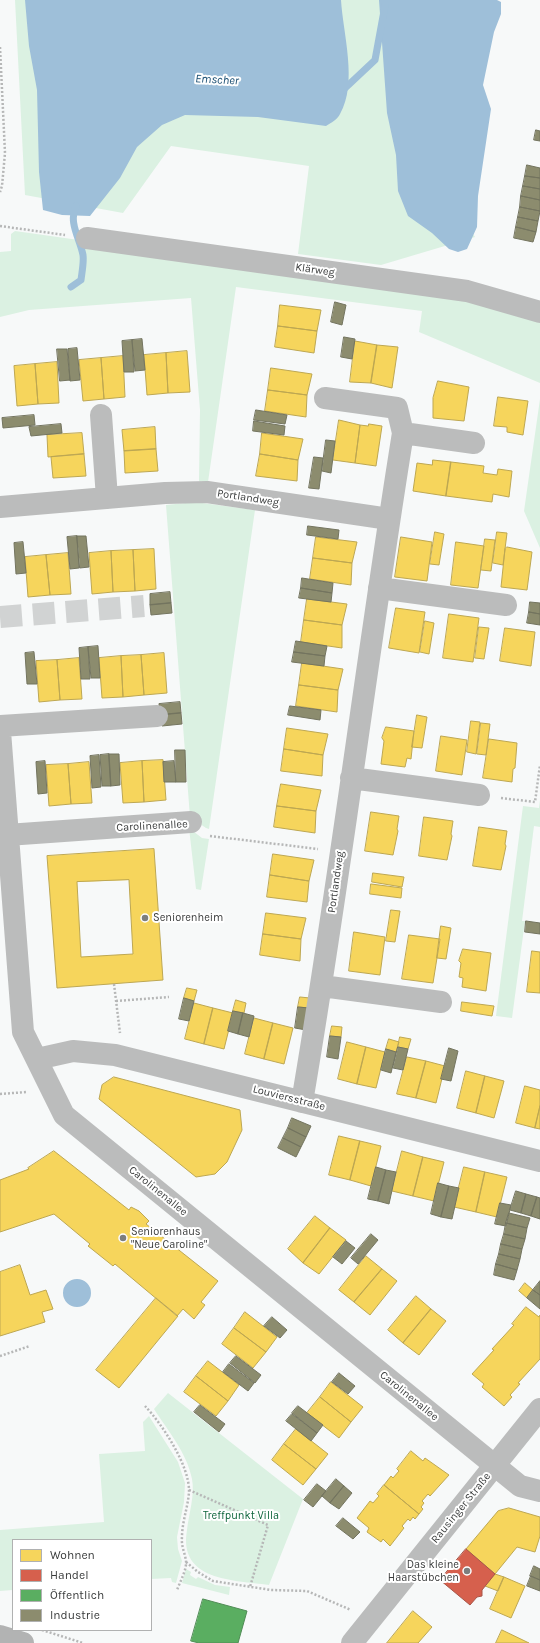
<!DOCTYPE html>
<html>
<head>
<meta charset="utf-8">
<style>
	body { margin:0 }
	#map { position:relative; width:540px; height:1643px; overflow:hidden; background:#f7f9f9; font-family:Karla,sans-serif }
	canvas { display:block }
	.legend { position:absolute; left:12px; top:1539px; width:140px; height:92px; box-sizing:border-box; background:#fff; border:1px solid #b0b1b1; margin:0; padding:5px 7px; list-style:none; font-size:12px; color:#393b3b }
	.legend li { display:flex; align-items:center; gap:8px; height:20px }
	.legend b { width:20px; border:1px solid #b0b1b1 }
</style>
</head>
<body>
<div id="map">
<canvas width="540" height="1643"></canvas>
<ul class="legend">
<li><b style="height:11px;background:#f6d55c"></b>Wohnen</li>
<li><b style="height:11px;background:#d6604d"></b>Handel</li>
<li><b style="height:11px;background:#5aae61"></b>Öffentlich</li>
<li><b style="height:11px;background:#8c8c6e"></b>Industrie</li>
</ul>
</div>
<script>
const context = document.querySelector('canvas').getContext('2d');
context.lineJoin = 'round';
function fillPath(path, color) { context.fillStyle = color; context.fill(path, 'evenodd'); }
function stroke(path, color, width, dash) { context.strokeStyle = color; context.lineWidth = width; context.lineCap = dash ? 'butt' : 'round'; context.setLineDash(dash || []); context.stroke(path); }
function label(font, color, halo, rows, align = 'center') {
  context.font = font + ' Karla,sans-serif'; context.lineWidth = 4; context.setLineDash([]); context.textBaseline = 'middle'; context.strokeStyle = halo; context.fillStyle = color; for (const [text, x, y, turn = 0] of rows) {
    context.save(); context.translate(x, y); context.rotate((+turn || 0) * Math.PI / 180); context.textAlign = isNaN(turn) ? turn : align; if (halo) context.strokeText(text, 0, 0); context.fillText(text, 0, 0); context.restore();
  }
}
fillPath(new Path2D(`
	M15 0H404L395 113 475 237 381 265 298 254 309 166 171 146 123 213 25 195Z
	M15 231 455 293 540 317V383L419 332 422 311 236 287 208 482 199 481 200 410 191 298 29 310 0 317V252L11 251V234Z
	M540 399V548L524 511Z
	M195 502 255 510 209 829 206 828 190 817 166 505Z
	M540 800V827L534 826 522 921H525L512 1018 496 1016 523 806 539 808Z
	M189 828 202 838 209 839 201 890 196 889Z
	M168 1393 303 1499 269 1585C233 1580 178 1581 187 1530 189 1513 195 1495 192 1479 187 1453 168 1431 154 1409Z
	M149 1416 178 1462 185 1483 184 1502 177 1537 178 1549 182 1561 176 1583 172 1582 171 1578 151 1579V1540H13V1590L0 1591V1530L104 1522 99 1454 145 1451 143 1422Z
	M186 1569 191 1572 190 1575 196 1579 198 1577 215 1585 230 1587 229 1595 182 1583Z`), '#dbf1e2');
fillPath(new Path2D(`
	M25 0H341C343 34 358 83 340 114 338 119 331 123 326 126L258 117 185 115 162 125 137 147 120 178 90 216 62 215 43 210 39 172 37 90 29 46Z
	M379 0H497L501 2V14L494 32 483 85 491 109 478 196 477 227 467 249 458 252 449 249 432 233 408 216 398 191 396 155 387 113Z
	M63 1293a14 14 0 1 1 28 0a14 14 0 1 1-28 0Z`), '#9ebfd9');
const homes = new Path2D(`
	M280 305 321 310 317 331 278 326Z
	M278 326 317 331 314 353 275 347Z
	M355 341 377 345 371 383 350 382Z
	M377 345 398 347 392 388 371 383Z
	M187 351 190 392 168 393 166 353Z
	M166 353 168 393 147 395 144 355Z
	M123 356 125 397 104 399 101 358Z
	M101 358 104 399 83 401 79 360Z
	M57 362 59 403 38 404 35 364Z
	M35 364 38 404 17 406 14 366Z
	M271 368 312 374 307 395 268 390Z
	M438 381 469 387 464 421 433 418V398Z
	M268 390 307 395 306 417 265 411Z
	M498 397 528 401 523 435 507 432V427L494 426Z
	M339 420 360 425 355 463 333 460Z
	M369 424 382 426 376 466 355 463 360 425 368 426Z
	M155 427 156 449 124 451 122 430Z
	M82 433 84 454 48 457 47 435Z
	M262 433 303 439 298 460 260 454Z
	M156 449 158 471 125 473 124 451Z
	M84 454 86 476 53 478 51 457Z
	M260 454 298 460 297 481 256 476Z
	M433 460 451 462 446 496 413 491 417 463 432 465Z
	M451 462 484 466 483 473 497 475 498 469 512 471 509 497 493 494 492 502 446 496Z
	M435 532 444 534 439 565 430 564Z
	M497 532 507 533 503 565 493 563Z
	M316 537 357 542 352 563 313 558Z
	M401 537 432 542 427 581 395 577Z
	M485 539 495 540 491 571 481 570Z
	M456 542 484 546 478 588 451 585Z
	M507 547 532 552 527 590 501 587 505 549Z
	M154 549 156 589 135 591 133 550Z
	M133 550 135 591 113 592 111 551Z
	M111 551 113 592 92 594 89 553Z
	M68 553 71 594 50 595 46 555Z
	M46 555 50 595 28 597 25 557Z
	M313 558 352 563 351 585 310 579Z
	M307 599 347 604 342 625 304 620Z
	M396 608 425 612 419 653 389 648Z
	M449 614 479 618 473 662 443 658Z
	M304 620 342 625V648L301 642Z
	M425 621 434 623 429 654 420 652Z
	M479 627 489 628 484 659 475 658Z
	M505 628 535 632 531 666 500 661Z
	M164 653 167 693 144 695 141 655Z
	M141 655 144 695 123 697 121 656Z
	M121 656 123 697 102 698 99 658Z
	M79 658 82 699 60 700 57 660Z
	M57 660 60 700 39 702 36 661Z
	M302 663 343 669 338 690 299 685Z
	M299 685 338 690 337 712 296 706Z
	M417 715 427 717 422 748 412 747Z
	M471 721 480 722 476 754 467 752Z
	M481 723 490 724 486 755 477 754Z
	M386 727 414 731 411 759 407 758 405 767 381 764 384 741 382 738Z
	M287 728 328 734 323 755 284 749Z
	M441 736 467 740 462 775 436 771Z
	M489 739 517 743 515 768 513 769 512 782 483 778Z
	M284 749 323 755 322 776 281 771Z
	M163 760 166 800 144 802 142 761Z
	M142 761 144 802 123 803 120 763Z
	M89 762 92 803 71 804 68 764Z
	M68 764 71 804 49 806 46 765Z
	M281 784 321 790 316 811 277 806Z
	M277 806 316 811 315 833 274 827Z
	M371 812 399 816 397 829 398 831 393 855 365 851Z
	M424 817 453 821 451 834 452 836 447 860 419 856Z
	M479 827 507 831 505 844 506 846 501 870 473 866Z
	M154 849 163 980 57 988 47 856ZM129 880 133 954 81 957 77 882Z
	M273 854 314 860 309 881 270 875Z
	M373 873 404 877 402 887 372 882Z
	M270 875 309 881 307 902 267 897Z
	M371 884 402 888 401 898 370 894Z
	M391 910 400 911 395 942 386 941Z
	M266 913 306 918 301 939 263 934Z
	M441 926 451 928 446 959 437 958Z
	M354 932 385 937 380 975 349 971Z
	M263 934 301 939 300 961 260 955Z
	M409 935 440 939 433 983 402 979Z
	M463 949 491 953 486 991 462 987 463 978 459 977 461 963 459 961Z
	M532 951 540 952V993L527 992Z
	M187 988 197 990 194 1001 184 998Z
	M300 997 310 998 309 1008 298 1007Z
	M236 1000 246 1003 244 1013 233 1011Z
	M462 1002 494 1006 492 1016 461 1011Z
	M194 1003 213 1008 204 1044 185 1039Z
	M213 1008 233 1013 224 1049 204 1044Z
	M254 1018 273 1023 264 1059 245 1054Z
	M273 1023 293 1028 284 1064 264 1059Z
	M332 1026 342 1027 341 1037 330 1036Z
	M400 1037 411 1039 408 1049 398 1047Z
	M389 1039 399 1042 396 1052 386 1049Z
	M347 1042 366 1047 357 1084 338 1079Z
	M366 1047 385 1052 376 1088 357 1084Z
	M407 1057 426 1061 416 1098 397 1094Z
	M426 1061 445 1066 436 1103 416 1098Z
	M466 1071 485 1076 476 1113 457 1108Z
	M485 1076 504 1081 494 1118 476 1113Z
	M114 1077 240 1110 242 1130 227 1162 215 1174 196 1177 99 1099 102 1085Z
	M525 1086 540 1090V1106L535 1128 516 1123Z
	M540 1106V1129L535 1128Z
	M339 1136 360 1141 350 1180 329 1175Z
	M360 1141 381 1146 371 1186 350 1180Z
	M54 1151 129 1210 131 1207 139 1211 149 1221 146 1224 218 1281 201 1302 205 1305 194 1319 183 1309 177 1316 115 1264 113 1266 88 1246 90 1244 54 1214 0 1232V1180L29 1169 28 1168Z
	M402 1151 423 1157 413 1196 392 1191Z
	M423 1157 444 1162 434 1201 413 1196Z
	M464 1167 485 1172 476 1212 454 1207Z
	M485 1172 507 1177 497 1217 476 1212Z
	M315 1216 330 1228 303 1263 288 1249Z
	M330 1228 346 1240 319 1274 303 1263Z
	M366 1256 382 1269 354 1302 339 1290Z
	M20 1265 30 1295 46 1290 53 1309 42 1312 45 1322 0 1336V1272Z
	M382 1269 397 1281 370 1315 354 1302Z
	M525 1283 533 1290 527 1298 519 1291Z
	M416 1296 431 1309 403 1343 388 1330Z
	M156 1298 178 1316 119 1388 96 1370Z
	M526 1307 539 1317 540 1315V1359L518 1383 520 1384 510 1395 512 1397 504 1406 482 1387 484 1384 472 1374 494 1350 492 1349 514 1325 512 1324Z
	M431 1309 446 1321 419 1355 403 1343Z
	M245 1312 277 1337 266 1352 234 1328Z
	M234 1328 266 1352 253 1368 222 1344Z
	M208 1361 239 1385 228 1401 196 1376Z
	M196 1376 228 1401 216 1416 184 1392Z
	M331 1382 363 1407 351 1422 320 1397Z
	M320 1397 351 1422 339 1438 307 1413Z
	M296 1429 328 1454 316 1469 284 1444Z
	M284 1444 316 1469 303 1485 272 1460Z
	M411 1451 423 1461 425 1458 449 1475 430 1496 428 1494 422 1501 424 1503 421 1507 423 1509 419 1514 384 1485 391 1476 393 1478 399 1471 397 1469Z
	M384 1485 419 1514 415 1519 413 1517 410 1521 408 1519 402 1526 404 1528 390 1546 383 1539 381 1542 367 1532 369 1528 357 1518 370 1501 373 1503 379 1496 377 1494Z
	M509 1508 540 1517V1536L535 1552 517 1547 495 1574 466 1549 498 1511Z
	M495 1574 504 1577 498 1591 485 1586Z
	M504 1577 525 1586 511 1618 490 1609Z
	M413 1611 432 1627 418 1643H387Z
	M502 1630 529 1643H496Z`);
fillPath(homes, '#f6d55c');
stroke(homes, '#bda752', 1);
const shops = new Path2D(`
	M466 1549 495 1574 482 1590V1596L477 1597 470 1605 440 1580Z`);
fillPath(shops, '#d6604d');
stroke(shops, '#a75548', 1);
const public = new Path2D(`
	M203 1599 247 1611 238 1643H199L191 1641Z`);
fillPath(public, '#5aae61');
stroke(public, '#508c56', 1);
const industry = new Path2D(`
	M536 130 540 131V141L534 140Z
	M527 165 540 168V178L525 176Z
	M525 176 540 178V189L523 186Z
	M523 186 540 189V200L521 196Z
	M521 196 540 200V211L520 207Z
	M520 207 540 211 538 221 518 217Z
	M518 217 538 221 536 232 516 227Z
	M516 227 536 232 533 242 514 238Z
	M335 302 346 305 342 325 331 322Z
	M344 337 355 339 352 359 341 357Z
	M142 339 145 370 135 371 132 340Z
	M132 340 134 372H124L122 341Z
	M77 348 80 380 70 381 68 349Z
	M57 349H67L70 380 60 381Z
	M256 410 287 415 285 424 254 420Z
	M34 415 35 425 3 428 2 418Z
	M254 421 285 426 284 435 253 431Z
	M61 424 62 433 31 436 29 427Z
	M326 440 335 441 331 473 322 471Z
	M314 457 323 458 319 489 309 488Z
	M308 526 339 530 338 539 307 535Z
	M77 536 79 568 70 569 67 537Z
	M77 536H86L89 567 80 568Z
	M23 542 26 573 16 574 14 543Z
	M302 578 333 583 332 593 301 588Z
	M301 588 332 593 331 602 299 598Z
	M170 592 171 603 150 605V594Z
	M530 602 540 603V614L529 612Z
	M171 603 172 613 151 615 150 605Z
	M529 612 540 614V625L527 623Z
	M296 641 327 646 325 656 294 652Z
	M98 646 100 678H91L88 647Z
	M88 647 90 679H81L79 648Z
	M34 652 37 684H27L25 653Z
	M294 652 325 656 324 666 292 662Z
	M180 702 181 713 160 715 159 704Z
	M290 706 321 710 320 720 288 715Z
	M181 713 182 724 162 726 160 715Z
	M175 750H185L186 782H176Z
	M109 754H119L120 785 111 786Z
	M109 754 111 786H102L100 755Z
	M99 755 101 787 92 788 90 756Z
	M45 761 47 793 38 794 36 762Z
	M174 761 176 782H164L163 762Z
	M526 921 540 923V934L525 932Z
	M184 998 194 1001 189 1021 179 1019Z
	M298 1007 309 1008 306 1030 295 1028Z
	M233 1011 243 1013 238 1034 228 1031Z
	M243 1013 254 1016 249 1037 238 1034Z
	M330 1036 341 1037 338 1059 327 1057Z
	M398 1047 408 1049 403 1070 393 1068Z
	M449 1048 458 1051 451 1081 441 1079Z
	M386 1049 396 1052 391 1073 381 1070Z
	M292 1118 311 1126 306 1137 288 1128Z
	M288 1128 306 1137 301 1147 283 1138Z
	M283 1138 301 1147 296 1157 278 1148Z
	M376 1167 386 1170 378 1201 368 1199Z
	M386 1170 396 1172 389 1204 378 1201Z
	M438 1183 449 1186 441 1217 431 1214Z
	M449 1186 459 1188 452 1219 441 1217Z
	M516 1191 526 1194 521 1213 510 1210Z
	M526 1194 537 1197 531 1216 521 1213Z
	M537 1197 540 1198V1219L531 1216Z
	M500 1203 511 1205 506 1226 495 1224Z
	M509 1213 530 1218 527 1228 506 1223Z
	M506 1223 527 1228 525 1239 504 1234Z
	M371 1234 378 1240 358 1264 351 1258Z
	M504 1234 525 1239 522 1249 501 1244Z
	M346 1241 355 1248 342 1264 333 1257Z
	M501 1244 522 1249 520 1259 499 1254Z
	M499 1254 520 1259 517 1270 496 1264Z
	M496 1264 517 1270 514 1280 494 1275Z
	M540 1281V1295L533 1290Z
	M533 1290 540 1295V1309L527 1298Z
	M272 1317 287 1330 280 1338 264 1326Z
	M236 1356 261 1375 255 1383 230 1363Z
	M229 1364 254 1383 248 1391 223 1372Z
	M339 1373 355 1386 348 1394 332 1382Z
	M200 1405 225 1424 219 1432 194 1412Z
	M298 1406 323 1425 317 1433 292 1413Z
	M292 1414 317 1433 311 1441 286 1421Z
	M336 1479 344 1486 330 1503 322 1496Z
	M317 1484 326 1491 313 1507 304 1500Z
	M344 1486 352 1493 339 1509 330 1503Z
	M343 1518 360 1532 353 1539 336 1526Z
	M534 1566 540 1569V1580L530 1576Z
	M531 1576 540 1580V1591L527 1586Z`);
fillPath(industry, '#8c8c6e');
stroke(industry, '#73745f', 1);
stroke(new Path2D(`
	M342 91 375 60 386 0
	M71 287 81 280C82 272 84 262 83 255 80 239 68 222 76 206`), '#9ebfd9', 7);
stroke(new Path2D(`
	M0 617 144 606`), '#d1d3d3', 22, [22, 11]);
stroke(new Path2D(`
	M0 47 5 153 2 186 0 192
	M0 226 65 235
	M501 798 535 802 540 765
	M210 836 318 849
	M114 984 120 1033
	M116 1001 169 997
	M0 1094 27 1092
	M0 1356 30 1346
	M145 1406C162 1424 190 1466 189 1492 188 1507 182 1522 182 1537 181 1546 185 1553 186 1561 187 1569 180 1582 177 1590
	M189 1490 268 1525 250 1587
	M186 1562 198 1572 213 1581 271 1590 307 1591 351 1610
	M42 1630 83 1643`), '#b6b7b7', 2.5, [2, 2]);
stroke(new Path2D(`
	M87 238 467 291 540 312
	M101 415 107 498
	M403 433 474 443
	M0 507 165 493 207 492 389 519
	M379 588 506 605
	M0 726 157 716
	M0 731 23 1032 64 1115 520 1486 540 1491
	M351 778 479 795
	M7 835 191 822
	M322 986 441 1002
	M37 1059 73 1051 115 1055 540 1161
	M302 1102C340 880 367 656 403 433L397 408 325 398
	M352 1643 540 1409`), '#bbbcbc', 22);
stroke(new Path2D(`
	M0 1636 23 1643`), '#b2b3b3', 22);
for (const [x, y, r, color] of [
	[145,918,4,"#7c7e7e"],
	[123,1238,4,"#7c7e7e"],
	[467,1571,4,"#7c7e7e"]
]) { const dot = new Path2D(); dot.arc(x, y, r, 0, 2 * Math.PI); context.fillStyle = color; context.fill(dot); stroke(dot, '#fff', 1.5); }
label('11px', '#393b3b', '#fff', [
	["Klärweg",315,270,8],
	["Portlandweg",248,498,9],
	["Carolinenallee",152,826,-3],
	["Portlandweg",336,882,-82],
	["Louviersstraße",289,1098,14],
	["Carolinenallee",158,1191,39],
	["Carolinenallee",409,1396,39],
	["Rausinger Straße",461,1508,-51]
]);
label('11px', '#393b3b', '#fff', [
	["Seniorenheim",153,918],
	["Seniorenhaus",131,1232],
	["\"Neue Caroline\"",131,1245],
	["Das kleine",459,1565,"right"],
	["Haarstübchen",459,1578,"right"]
], 'left');
label('11px', '#0d653b', '#fff', [
	["Treffpunkt Villa",241,1516]
]);
label('italic 12px', '#164b70', '#fff', [
	["Emscher",217,80,3]
]);
</script>
</body>
</html>
